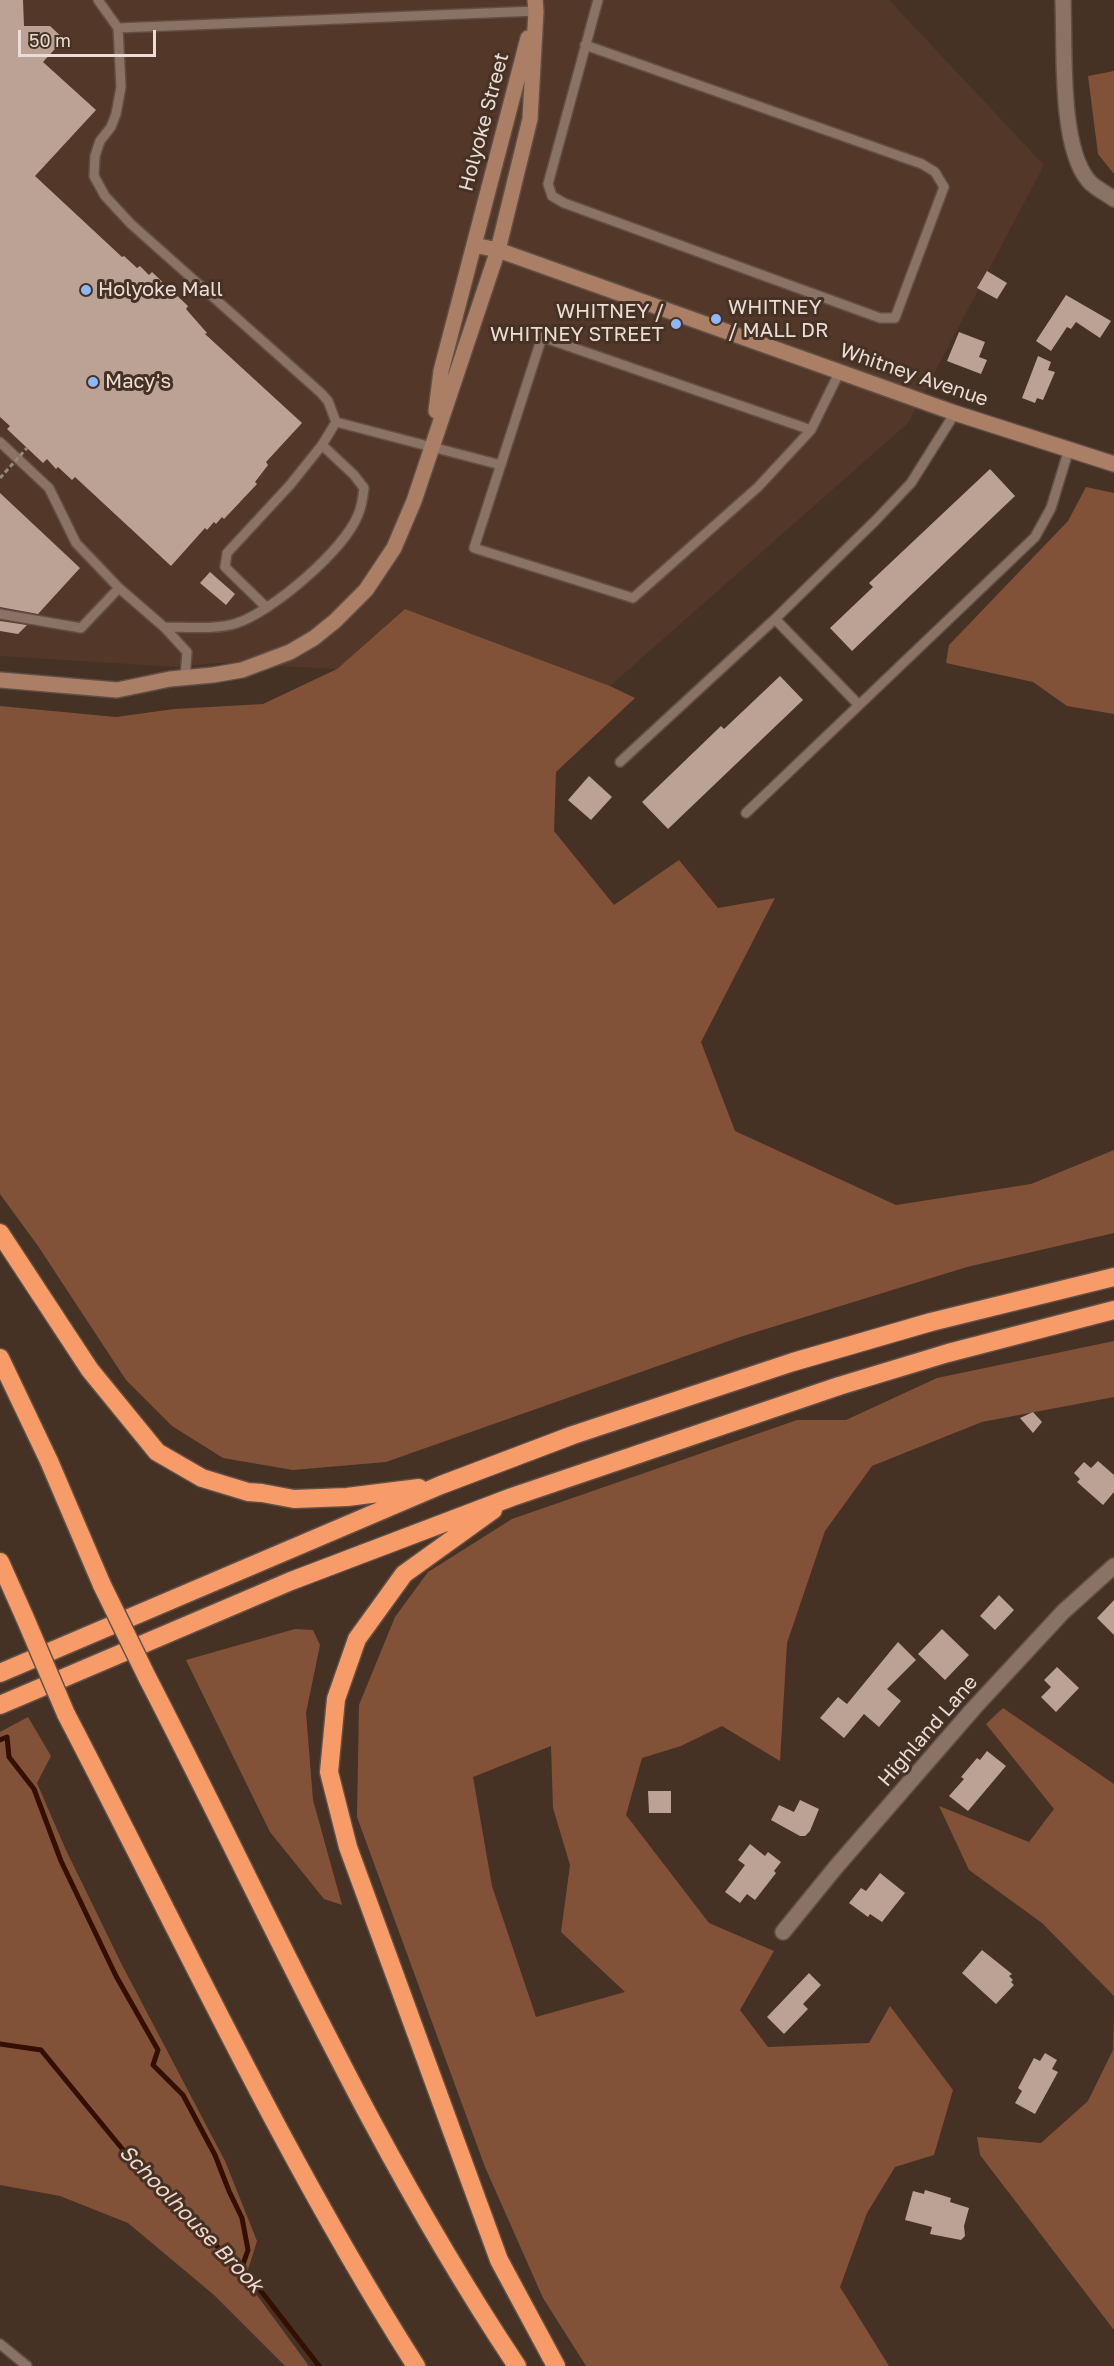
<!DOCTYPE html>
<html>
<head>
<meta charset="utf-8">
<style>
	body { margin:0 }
	#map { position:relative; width:1114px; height:2366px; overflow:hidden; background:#463125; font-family:"Golos Text",sans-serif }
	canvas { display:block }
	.scale { position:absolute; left:18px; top:30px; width:138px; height:27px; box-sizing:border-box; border:3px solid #ebddd6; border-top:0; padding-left:8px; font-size:18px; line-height:21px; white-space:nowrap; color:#ebddd6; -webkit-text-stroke:4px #463125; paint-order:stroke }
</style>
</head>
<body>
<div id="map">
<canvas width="1114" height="2366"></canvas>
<div class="scale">50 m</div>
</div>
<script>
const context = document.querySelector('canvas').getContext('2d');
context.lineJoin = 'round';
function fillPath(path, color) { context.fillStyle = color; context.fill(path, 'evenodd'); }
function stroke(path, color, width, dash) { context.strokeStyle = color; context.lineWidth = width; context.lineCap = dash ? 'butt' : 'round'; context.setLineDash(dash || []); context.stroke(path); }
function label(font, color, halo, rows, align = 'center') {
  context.font = font + ' "Golos Text",sans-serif'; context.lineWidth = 6; context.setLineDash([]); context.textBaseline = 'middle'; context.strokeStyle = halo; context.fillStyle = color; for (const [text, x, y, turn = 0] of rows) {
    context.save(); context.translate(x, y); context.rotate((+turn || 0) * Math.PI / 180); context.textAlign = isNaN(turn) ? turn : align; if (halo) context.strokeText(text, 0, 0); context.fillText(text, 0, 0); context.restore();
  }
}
fillPath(new Path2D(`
	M0 0H889L1044 165 908 423 610 686 405 609 337 669 217 663 177 667 0 656Z`), '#533728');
fillPath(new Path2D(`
	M1114 71V174L1098 154 1088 76Z
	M1086 487 1114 493V714L1067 706 1033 682 946 663 949 645 1068 521Z
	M405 609 610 686 635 698 556 772 554 831 614 905 679 860 718 908 775 898 701 1042 735 1131 896 1205 1031 1184 1114 1150V1233L967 1267 740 1337 386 1462 293 1470 223 1458 172 1426 126 1380 38 1246 0 1194V706L116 717 174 709 263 704 337 669Z
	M1114 1341V1397L982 1422 872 1466 825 1531 787 1643 780 1761 722 1726 681 1746 642 1758 626 1815 709 1923 774 1951 740 2010 768 2047 869 2043 890 2006 953 2090 934 2155 895 2167 867 2213 840 2287 889 2366H586L543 2298 485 2167 357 1817 359 1705 395 1617 428 1572 512 1519 797 1420H846L937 1378ZM551 1746 553 1808 570 1865 561 1932 625 1992 536 2017 492 1886 473 1777Z
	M295 1629 313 1630 320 1645 306 1713 313 1800 342 1905 324 1899 270 1832 186 1660Z
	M1003 1708 1114 1784V1996L1042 1923 969 1870 939 1806 1029 1842 1054 1809 986 1724Z
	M28 1717 51 1756 37 1783 65 1848 121 1963 225 2161 257 2241 245 2279 309 2366H285L214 2295 128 2223 60 2196 0 2185V1732Z
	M1114 2015V2330L980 2155 977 2137 1041 2143 1088 2101 1113 2050Z`), '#825238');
stroke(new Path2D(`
	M0 1740 7 1737 9 1757 34 1789 61 1861 116 1976 158 2050 153 2065 183 2095 215 2155 229 2191 242 2218 248 2250 241 2270
	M0 2044 41 2050 147 2179 254 2282 319 2366`), '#340f00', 5);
fillPath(new Path2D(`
	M0 0H23L24 26H50L64 39 43 62 96 110 35 176 122 257 124 256 137 268 140 266 149 275 152 272 188 306 186 309 207 333 205 334 302 423 266 462 268 465 255 482 257 484 224 519 222 517 216 524 214 522 207 530 205 528 171 566 75 477 72 480 58 467 56 469 47 459 43 463 7 429 10 426 0 417Z
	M987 271 1007 283 997 299 977 288Z
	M1066 295 1111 321 1100 338 1076 322 1071 329 1067 327 1051 351 1036 341Z
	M959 332 985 342 979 357 987 360 981 374 947 361Z
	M1038 356 1051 362 1048 370 1055 372 1043 400 1037 398 1035 403 1022 398Z
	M990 469 1015 496 852 651 830 628 873 587 869 583Z
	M0 493 80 568 38 614 0 607Z
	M210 572 235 594 226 605 200 583Z
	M0 621 27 625 18 634 0 631Z
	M780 676 803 700 668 829 642 802 721 726 724 729Z
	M589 776 612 797 591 820 568 800Z
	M1033 1412 1042 1422 1033 1433 1020 1418Z
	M1098 1461 1114 1475V1492L1103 1505 1077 1482 1080 1479 1074 1473 1084 1462 1091 1468Z
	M999 1595 1014 1610 995 1630 980 1616Z
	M1114 1600V1635L1097 1618Z
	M942 1629 969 1655 945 1680 918 1654Z
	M898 1642 916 1660 887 1689 901 1701 879 1727 864 1714 844 1738 820 1718 838 1697 847 1704Z
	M1057 1667 1079 1688 1056 1712 1041 1697 1051 1687 1044 1680Z
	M987 1751 1006 1766 968 1811 949 1796 964 1779 961 1777 977 1758 980 1760Z
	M648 1791H671V1813H649Z
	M800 1800 819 1809 810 1831 805 1836H800L771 1820 779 1805 794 1812Z
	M750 1844 765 1856 768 1852 781 1862 774 1871 776 1873 755 1900 747 1894 740 1903 725 1892 745 1865 738 1860Z
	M880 1873 905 1893 882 1922 870 1914 868 1917 849 1903 861 1888 866 1891Z
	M982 1950 1012 1974 1009 1976 1013 1980 1011 1982 1014 1985 996 2004 962 1973Z
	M809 1973 821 1985 803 2004 808 2009 784 2034 767 2017Z
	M1045 2053 1057 2060 1052 2069 1058 2072 1035 2114 1015 2103 1022 2091 1018 2088 1034 2058 1040 2061Z
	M925 2190 951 2198 950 2202 969 2208 964 2226 965 2236 961 2240 930 2234 932 2227 905 2220 913 2191 924 2194Z`), '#bca295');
const lane = new Path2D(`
	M98 0 118 28 121 87 116 114 111 127 100 141 95 156 94 176 105 196 131 224 321 393 328 401 336 422 501 465
	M118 28 536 11
	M585 45 922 164 935 172 944 187 895 318H880L564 203 552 196 548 184 598 0
	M811 430 758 487 633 598 474 548 542 337 811 430 840 371
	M0 442 49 488 76 543 119 588 164 627C185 627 217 630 237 623 273 611 344 550 358 515 362 506 363 497 364 488L354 475 322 445 290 485 227 553 225 567 266 607
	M322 445 336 422
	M0 614 81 628 119 588
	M775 619 858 704
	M164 627 187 652 185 678
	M620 762 775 619 876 520 911 483 955 413
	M746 813 1035 537 1051 508 1069 449
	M0 2344 27 2366`);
const street = new Path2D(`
	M1063 0C1065 46 1059 145 1088 180 1094 188 1106 193 1114 199
	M783 1932 836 1867 974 1708 1063 1612 1114 1566`);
const secondary = new Path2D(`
	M474 245 498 250 955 413 1114 464
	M436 411 441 371 528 38
	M0 680 117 690 170 679 213 675 242 670 290 652 314 638 335 621 366 590 394 548 414 501 498 250 530 119 536 11 535 0`);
const highway = new Path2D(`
	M0 1233 90 1370 157 1452 202 1478 248 1492 262 1493 294 1499 347 1497 419 1488
	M0 1358 49 1461 102 1585
	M493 1510 404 1574 357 1639 336 1699 329 1772 348 1847 499 2260 556 2366
	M0 1562 25 1618
	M0 1673 441 1485 573 1435 793 1362 931 1322 1114 1277
	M147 1677C267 1909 372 2149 517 2366
	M0 1705 291 1581 512 1497 839 1386 948 1353 1114 1310
	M66 1714C180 1933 283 2157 416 2366`);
stroke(lane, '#614f46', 12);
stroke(street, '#614f46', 18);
stroke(secondary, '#614f46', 18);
stroke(highway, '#614f46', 21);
stroke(lane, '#8a7265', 9);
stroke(street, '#8a7265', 15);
stroke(secondary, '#ab7f66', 15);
stroke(highway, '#f79c69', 18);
const highwayBridge = new Path2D(`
	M102 1585 147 1677
	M25 1618 66 1714`);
stroke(highwayBridge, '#614f46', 21, []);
stroke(new Path2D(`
	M0 478 27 448`), '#99887e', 3, [4.5, 3]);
stroke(highwayBridge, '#f79c69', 18);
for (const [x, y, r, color] of [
	[86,290,6,"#8db9fc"],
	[716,319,6,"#8db9fc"],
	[676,324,6,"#8db9fc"],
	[93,382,6,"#8db9fc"]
]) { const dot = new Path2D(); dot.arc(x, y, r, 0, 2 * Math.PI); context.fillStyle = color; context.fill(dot); stroke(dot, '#463125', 2); }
label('20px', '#ebddd6', '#463125', [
	["Holyoke Street",484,122,-75],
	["Whitney Avenue",914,375,19],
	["Highland Lane",928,1731,-49]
]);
label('20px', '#ebddd6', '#463125', [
	["Holyoke Mall",98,290],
	["WHITNEY",728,308],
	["/ MALL DR",728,331],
	["WHITNEY /",664,312,"right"],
	["WHITNEY STREET",664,335,"right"],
	["Macy's",105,382]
], 'left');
label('italic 21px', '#f0dace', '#463125', [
	["Schoolhouse Brook",191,2219,46]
]);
</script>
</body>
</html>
